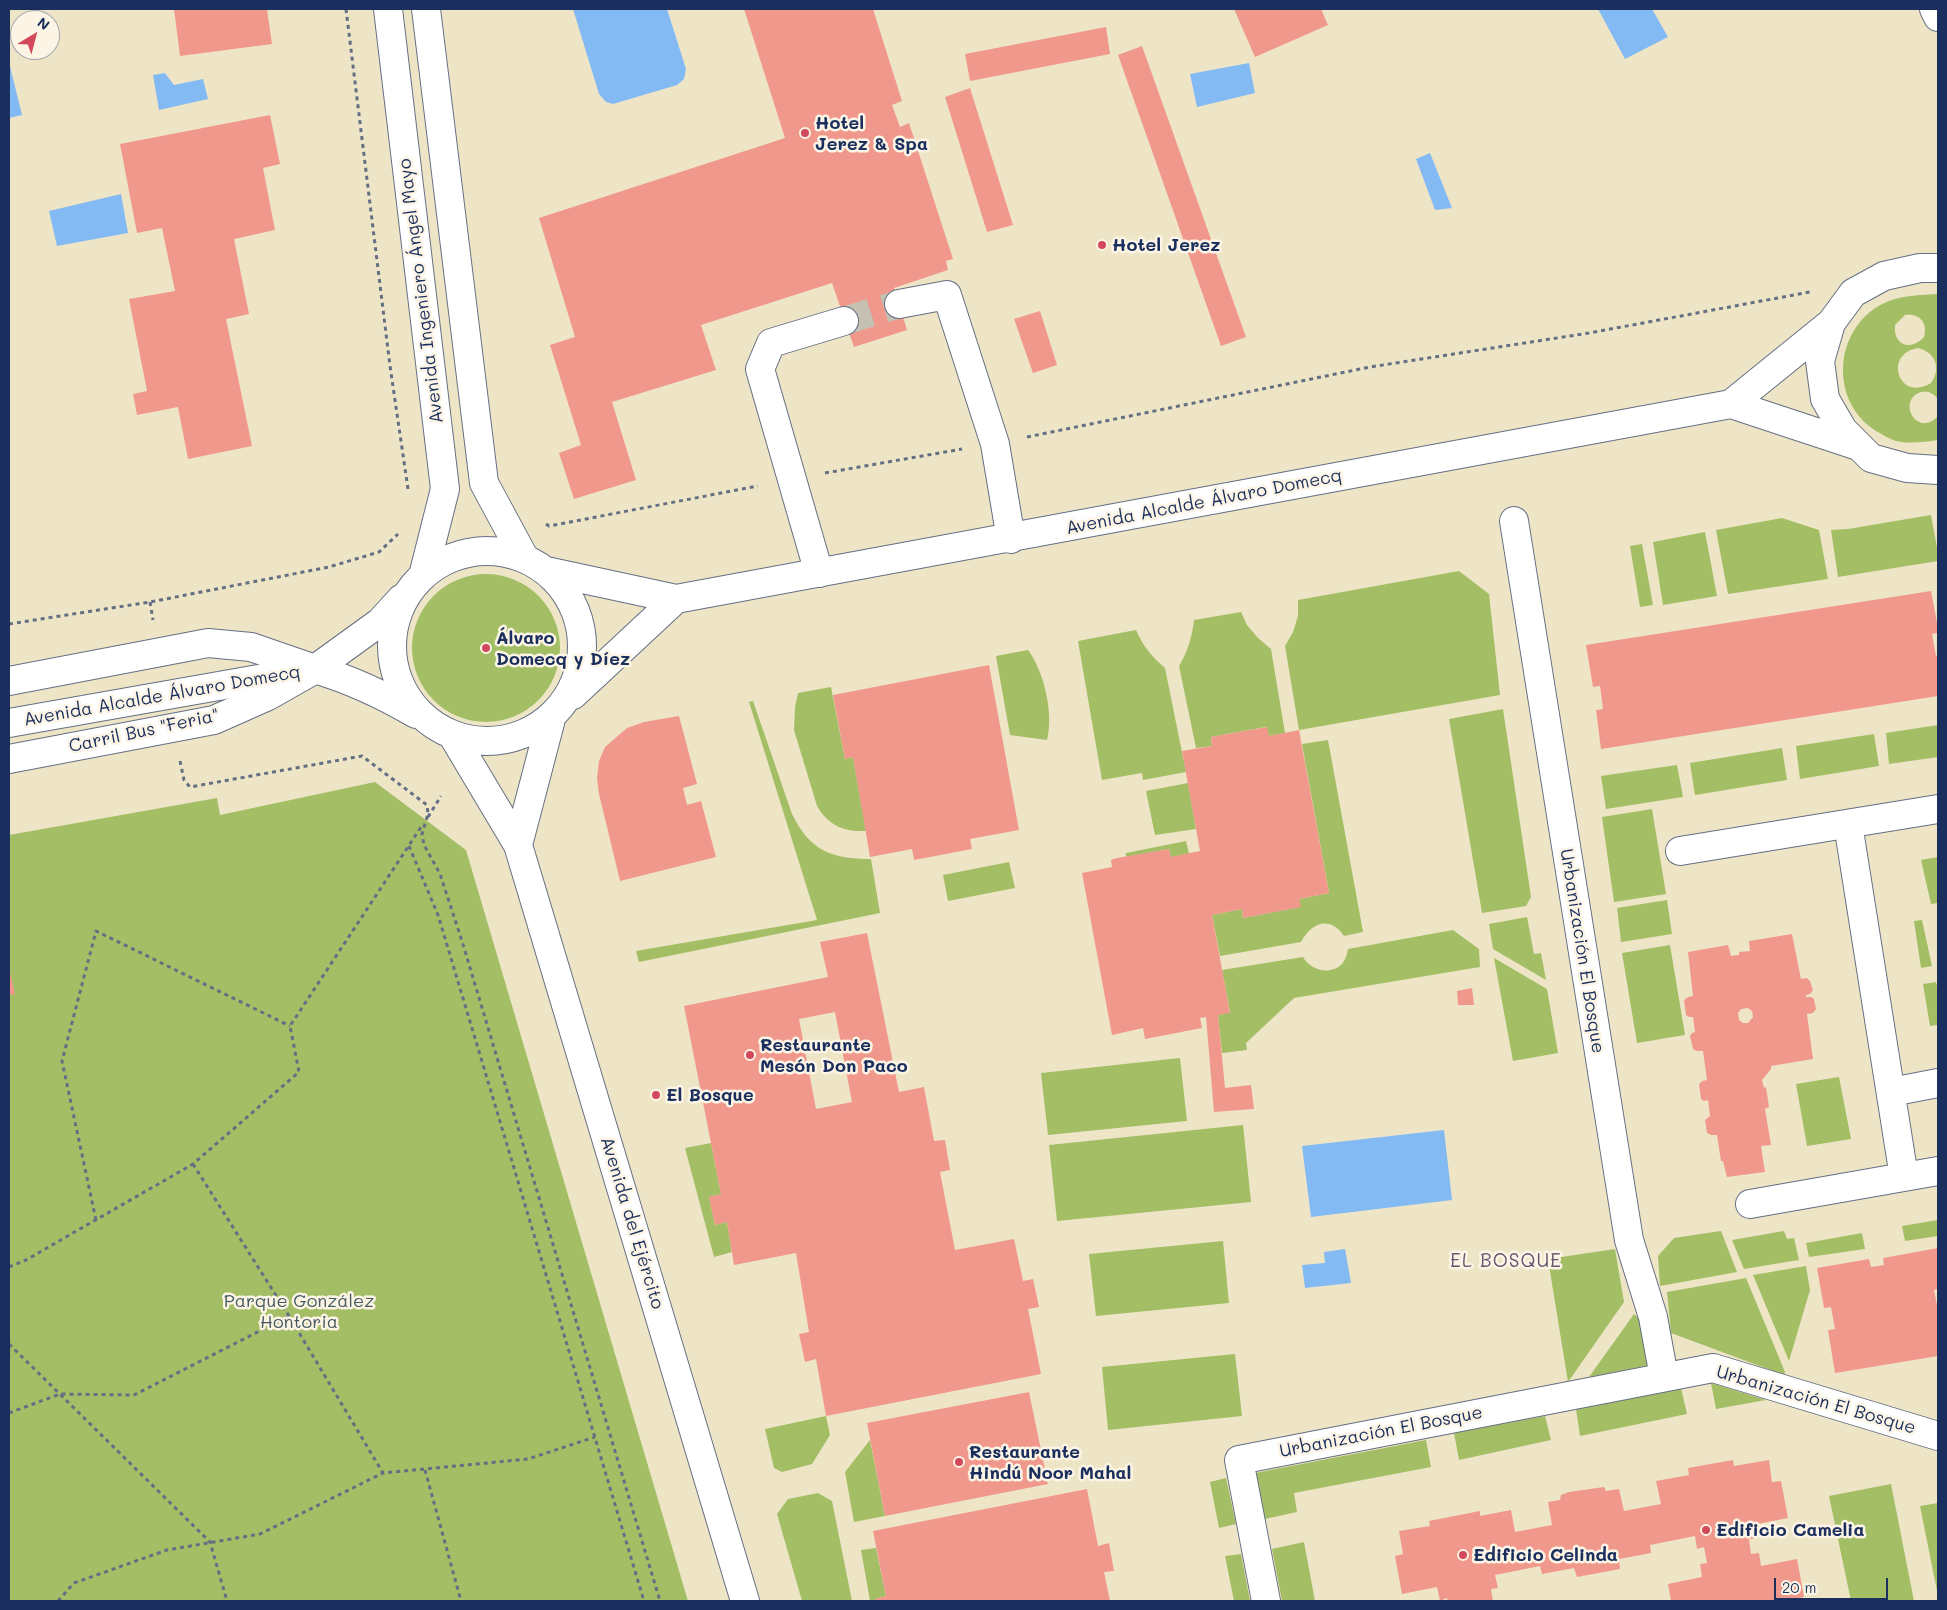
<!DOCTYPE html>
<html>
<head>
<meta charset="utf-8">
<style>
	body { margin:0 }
	#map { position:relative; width:1947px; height:1610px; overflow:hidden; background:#eee5c7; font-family:Mali,sans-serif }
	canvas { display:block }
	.frame { position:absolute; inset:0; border:10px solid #1b2f5e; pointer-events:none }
	.north { position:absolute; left:10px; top:10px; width:50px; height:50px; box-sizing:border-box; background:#fcf5e5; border:1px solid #a2a6af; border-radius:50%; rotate:37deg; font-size:14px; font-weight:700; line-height:20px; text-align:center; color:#1b2f5e }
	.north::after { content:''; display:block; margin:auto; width:18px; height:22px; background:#d1495b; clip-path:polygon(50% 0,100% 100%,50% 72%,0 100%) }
	.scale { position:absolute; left:1774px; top:1578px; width:114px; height:22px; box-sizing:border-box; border:2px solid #1b2f5e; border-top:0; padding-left:6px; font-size:15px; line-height:18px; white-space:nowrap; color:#1b2f5e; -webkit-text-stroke:4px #fcf5e5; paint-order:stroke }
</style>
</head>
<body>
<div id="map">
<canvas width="1947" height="1610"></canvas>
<div class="frame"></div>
<div class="north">N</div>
<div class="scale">20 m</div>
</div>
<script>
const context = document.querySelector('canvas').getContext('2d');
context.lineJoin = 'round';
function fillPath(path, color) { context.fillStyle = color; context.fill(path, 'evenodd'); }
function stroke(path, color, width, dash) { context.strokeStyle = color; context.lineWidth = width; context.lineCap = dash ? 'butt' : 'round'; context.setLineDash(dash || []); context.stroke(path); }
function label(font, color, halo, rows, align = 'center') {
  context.font = font + ' Mali,sans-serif'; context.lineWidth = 5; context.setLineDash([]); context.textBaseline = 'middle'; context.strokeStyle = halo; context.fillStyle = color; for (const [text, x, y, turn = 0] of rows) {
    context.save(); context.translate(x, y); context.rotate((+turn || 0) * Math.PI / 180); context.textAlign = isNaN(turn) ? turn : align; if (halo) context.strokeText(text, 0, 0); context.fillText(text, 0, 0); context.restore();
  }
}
fillPath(new Path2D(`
	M1938 294V399C1934 394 1928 390 1921 392 1896 400 1917 439 1938 416V440C1925 442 1909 444 1896 441 1889 439 1882 434 1876 431 1826 399 1835 322 1889 301 1905 295 1922 295 1938 294ZM1905 315C1920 313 1928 323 1924 337 1910 352 1893 345 1895 325ZM1918 348C1935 352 1942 368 1931 383 1898 403 1883 353 1918 348Z
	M1931 515 1938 553V561L1838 577 1831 530 1848 529Z
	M1782 518 1819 530 1828 579 1728 594 1716 530Z
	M1705 532 1717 596 1663 605 1653 542Z
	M1642 544 1653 605 1640 607 1630 546Z
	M1459 571 1489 594 1500 695 1299 730 1285 646 1293 632 1298 616V600Z
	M412 648a74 74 0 1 1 148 0a74 74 0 1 1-148 0Z
	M1241 612 1247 625 1258 638 1271 649 1285 733 1269 736 1266 727 1211 737 1212 746 1196 748 1179 666C1188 651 1192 637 1194 620Z
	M1136 630C1143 646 1152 657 1165 668L1186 772 1143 780 1142 773 1102 780 1078 641Z
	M1028 650C1044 671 1054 714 1047 740L1010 735 996 656Z
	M831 687 845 759 853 757 866 831C844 832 829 826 817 806L794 730 795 707 798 693Z
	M753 701 792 814C810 851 832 859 871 859L880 913 639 962 636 951 817 920 749 702Z
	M1503 709 1531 897 1526 906 1482 913 1449 719Z
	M1938 725V757L1889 764 1886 733Z
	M1874 734 1879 766 1800 779 1796 746Z
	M1328 740 1363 932 1344 936C1330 915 1311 923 1301 942L1220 956 1212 915 1242 909 1243 918 1300 907 1299 899 1329 893 1302 744Z
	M1782 748 1787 780 1695 795 1690 763Z
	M1677 765 1683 797 1606 809 1601 776Z
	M375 782 466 850 688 1601H9V835L217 798 220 815Z
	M1188 783 1196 829 1155 835 1146 791Z
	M1652 809 1666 894 1614 902 1602 817Z
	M1186 841 1189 854 1171 857 1169 849 1126 857V853Z
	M1938 857V903L1931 904 1921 860Z
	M1009 862 1015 888 948 901 943 875Z
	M1667 900 1672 934 1621 942 1617 908Z
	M1527 917 1534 954 1541 953 1546 980 1493 949 1489 924Z
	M1922 920 1932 966 1921 968 1914 921Z
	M1453 930 1479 949 1480 967 1294 998 1246 1043 1247 1050 1222 1053 1218 1015 1230 1012 1222 970 1303 957C1310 970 1330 976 1342 964 1346 959 1347 954 1348 949Z
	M1670 945 1685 1035 1637 1043 1622 953Z
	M1494 958 1547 989 1558 1053 1513 1061Z
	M1936 982 1938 990V1025L1930 1026 1923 984Z
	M1180 1058 1187 1121 1048 1135 1041 1073Z
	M1839 1077 1851 1139 1807 1146 1796 1084Z
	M1243 1125 1251 1202 1057 1221 1049 1145Z
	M711 1143 721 1194 709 1197 715 1225 727 1222 732 1252 714 1257 685 1148Z
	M1938 1220V1236L1905 1241 1902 1226Z
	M1721 1231 1737 1272 1660 1286 1658 1256 1674 1238Z
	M1784 1231 1787 1239 1794 1238 1799 1260 1744 1269 1732 1240Z
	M1862 1233 1865 1249 1809 1257 1806 1243Z
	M1223 1241 1229 1303 1096 1316 1089 1254Z
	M1615 1249 1624 1302 1568 1382 1548 1259Z
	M1806 1266 1810 1290 1789 1361 1753 1275Z
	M1746 1278 1785 1372 1784 1375 1671 1333 1667 1292Z
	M1634 1314 1642 1321 1650 1365 1589 1377Z
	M1235 1354 1242 1416 1108 1430 1102 1367Z
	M1711 1383 1766 1400 1716 1409Z
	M1681 1388 1687 1414 1580 1436 1576 1409Z
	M826 1416 830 1435 812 1464 782 1472 774 1468 765 1429Z
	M1545 1416 1551 1440 1459 1460 1454 1433Z
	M870 1440 885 1516 854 1522 845 1472Z
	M1426 1440 1431 1467 1294 1493 1297 1512 1265 1519 1255 1473Z
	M1226 1478 1236 1524 1219 1528 1210 1482Z
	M1891 1484 1914 1601H1851L1829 1496Z
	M818 1493 832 1501 852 1601H802L777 1514 788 1499Z
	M1938 1503V1596L1920 1506Z
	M1304 1542 1315 1601H1282L1272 1549Z
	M876 1548 886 1596 875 1599V1601H870L861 1550Z
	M1241 1554 1250 1601H1234L1225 1556Z`), '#a3be65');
fillPath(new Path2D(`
	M573 9H667L686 69 684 79 677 85 613 104 606 102 599 94Z
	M1598 9H1652L1668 37 1625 59Z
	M9 62 22 115 9 118Z
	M1249 63 1255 93 1197 107 1190 74Z
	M165 73 174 85 203 79 208 99 159 110 153 75Z
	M1430 153 1452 208 1435 210 1416 159Z
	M121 194 128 233 57 246 49 211Z
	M1444 1130 1452 1200 1311 1217 1302 1146Z
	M1345 1249 1351 1283 1305 1288 1302 1265 1325 1263 1324 1252Z`), '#84baf3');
fillPath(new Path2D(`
	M174 9H267L272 44 180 56Z
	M744 9H873L902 101 892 105 900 127 909 123 953 259 946 261 948 270 894 288 907 330 854 347 832 283 701 325 716 370 612 402 636 480 574 499 559 453 581 445 550 345 575 337 539 218 785 138Z
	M1234 9H1321L1328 25 1255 57Z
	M1106 27 1110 54 970 81 965 54Z
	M1142 46 1246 337 1221 346 1118 55Z
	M970 88 1013 225 987 232 945 97Z
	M270 115 280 164 263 168 275 230 234 239 249 314 226 319 252 446 188 459 178 407 137 415 133 394 147 391 129 299 175 291 162 228 137 233 120 144Z
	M1040 311 1057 365 1033 373 1014 319Z
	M1931 591 1938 628V633L1932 634 1936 656H1938V696L1601 749 1596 710 1603 709 1600 686 1593 687 1586 645Z
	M989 665 1019 830 970 839 972 849 914 860 912 849 870 857 853 757 845 759 833 695Z
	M679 716 697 784 683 788 687 805 701 801 716 857 620 881 599 794 597 778 599 761 605 747 627 728 644 722Z
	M1267 727 1269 736 1299 730 1329 893 1299 899 1301 907 1243 918 1242 909 1212 915 1230 1013 1218 1015 1225 1088 1251 1085 1254 1109 1214 1112 1206 1017 1200 1018 1202 1028 1145 1039 1143 1028 1112 1035 1082 873 1112 867 1111 860 1117 858 1169 849 1171 857 1200 851 1182 751 1212 746 1211 737Z
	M867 933 899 1092 924 1087 934 1141 945 1140 950 1170 940 1172 955 1250 1014 1239 1023 1281 1033 1279 1039 1307 1028 1309 1041 1374 826 1416 816 1359 805 1362 799 1334 809 1332 796 1253 734 1265 727 1222 715 1225 709 1197 721 1194 684 1006 828 977 820 942ZM835 1012 852 1102 816 1109 799 1019Z
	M1792 934 1801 979 1807 978 1810 981 1813 990 1810 994 1806 995V997H1811L1814 999 1816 1009 1813 1013 1807 1014 1813 1059 1771 1066V1069L1762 1080 1764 1088 1766 1087 1769 1107 1765 1109 1771 1145 1761 1146 1765 1172 1727 1177 1723 1161H1721L1717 1135H1711L1707 1133 1705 1120 1710 1116 1708 1100 1704 1101 1701 1099 1699 1084 1702 1081 1707 1080 1703 1051H1697L1693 1049 1690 1036 1692 1033 1695 1032 1693 1017H1689L1686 1015 1684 1000 1688 997 1693 996 1688 952 1728 945 1731 956 1739 955V952L1750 951 1749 941ZM1748 1008 1752 1011 1753 1017 1748 1023H1743L1739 1020 1738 1013 1741 1009Z
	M9 968 15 994 9 995Z
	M1472 988 1474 1005H1458L1457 991Z
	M1938 1248V1289L1934 1290 1938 1310V1356L1835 1373 1828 1330 1835 1329 1831 1307 1824 1308 1817 1268 1869 1259 1871 1267 1884 1265 1883 1258Z
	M1029 1392 1048 1484 885 1516 867 1423Z
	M1733 1460 1734 1466 1769 1460 1772 1482 1781 1481 1788 1518 1753 1525 1756 1538 1749 1539 1751 1554 1759 1553 1761 1566 1797 1559 1804 1597 1795 1599V1601H1671L1668 1584 1702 1577 1700 1564 1707 1563 1704 1547 1697 1549 1695 1536 1650 1545 1651 1553 1619 1559 1620 1569 1577 1577 1574 1568 1542 1574 1540 1566 1495 1575 1498 1588 1491 1589 1493 1601H1448L1447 1598 1440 1601 1437 1587 1402 1594 1395 1556 1403 1554 1399 1531 1430 1526 1429 1521 1480 1511V1516L1511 1510 1515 1532 1552 1525 1548 1502 1560 1500 1561 1495 1569 1492 1604 1487 1606 1491 1619 1489 1624 1511 1661 1504 1656 1481 1689 1475 1688 1468Z
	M1087 1489 1098 1546 1109 1543 1114 1571 1104 1572 1110 1601H875V1599L886 1596 873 1531Z`), '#f1988c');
stroke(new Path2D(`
	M844 321 899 304`), '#c4c1b2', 28, [28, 14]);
const minor = new Path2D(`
	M1934 9 1938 17
	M899 304 947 295 995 444 1011 539
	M1514 521 1629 1240 1653 1317 1664 1377
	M819 573 760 369 771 343 844 321
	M9 681 208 643 251 647 315 669
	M9 759 214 720 268 696 312 671
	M1848 824 1904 1177
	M1680 851 1938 809
	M1891 1092 1938 1083
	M1750 1204 1938 1171
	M1266 1601 1239 1460 1713 1368 1938 1436`);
const major = new Path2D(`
	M388 9 445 489 424 572
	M426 9 484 483 525 559
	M1938 268H1920L1884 276 1853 293 1831 323 1820 361 1825 399 1843 430 1871 458 1907 468 1938 470
	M1731 404 1831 323
	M392 646a95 95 0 1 1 190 0a95 95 0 1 1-190 0Z
	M546 571 676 599 1731 404 1858 446
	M315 669C352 680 382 694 416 714
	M573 695 676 599
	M9 723 315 669 380 622 401 599
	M453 736 518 845 745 1601
	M518 845 551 719`);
stroke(minor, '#656f83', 30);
stroke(major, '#656f83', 30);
stroke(new Path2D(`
	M346 9 390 366 408 489
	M1027 437 1370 367 1589 333 1810 292
	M825 473 962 449
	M546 524 549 526 758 486
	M150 602 153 620
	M9 624 150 602 329 567 379 552 398 534
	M180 761 184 780 190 787 362 756 427 805 428 814 422 834 424 845 440 874 462 941 660 1601
	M428 817 441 796
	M409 846 438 915 644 1601
	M193 1164 289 1316 383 1473 528 1459 595 1437
	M96 1220 62 1061 96 931 290 1026
	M9 1267 26 1260 193 1164 299 1072 290 1026 423 824
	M9 1344 210 1542 227 1601
	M9 1413 60 1394 134 1395 289 1316
	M425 1470 461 1601
	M58 1601 74 1583 167 1550 260 1534 383 1473`), '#656f83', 3, [4, 4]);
stroke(minor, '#fff', 28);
stroke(major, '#fff', 28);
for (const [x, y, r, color] of [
	[805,133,5,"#d1495b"],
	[1102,245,5,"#d1495b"],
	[486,648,5,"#d1495b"],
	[750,1055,5,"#d1495b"],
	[656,1095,5,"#d1495b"],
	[959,1462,5,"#d1495b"],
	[1706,1530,5,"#d1495b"],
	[1463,1555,5,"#d1495b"]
]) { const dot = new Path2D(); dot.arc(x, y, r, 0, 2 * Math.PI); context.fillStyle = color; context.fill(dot); stroke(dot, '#fcf5e5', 2); }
label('bold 18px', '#1b2f5e', '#fcf5e5', [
	["Hotel",815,123],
	["Jerez & Spa",815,144],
	["Hotel Jerez",1112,245],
	["Álvaro",496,638],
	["Domecq y Díez",496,659],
	["Restaurante",760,1045],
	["Mesón Don Paco",760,1066],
	["El Bosque",666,1095],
	["Restaurante",969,1452],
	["Hindú Noor Mahal",969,1473],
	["Edificio Camelia",1716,1530],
	["Edificio Celinda",1473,1555]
], 'left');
label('18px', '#1b2f5e', '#fcf5e5', [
	["Avenida Ingeniero Ángel Mayo",421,291,-97],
	["Avenida Alcalde Álvaro Domecq",1204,502,-11],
	["Avenida Alcalde Álvaro Domecq",162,696,-10],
	["Carril Bus \"Feria\"",144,731,-12],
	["Urbanización El Bosque",1582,951,81],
	["Avenida del Ejército",632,1223,73],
	["Urbanización El Bosque",1816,1400,16],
	["Urbanización El Bosque",1381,1432,-11]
]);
label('18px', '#445a60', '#fcf5e5', [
	["Parque González",299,1301],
	["Hontoria",299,1322]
]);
context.letterSpacing = '1px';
label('19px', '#66546e', '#fcf5e5', [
	["EL BOSQUE",1506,1261]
]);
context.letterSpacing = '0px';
</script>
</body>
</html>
